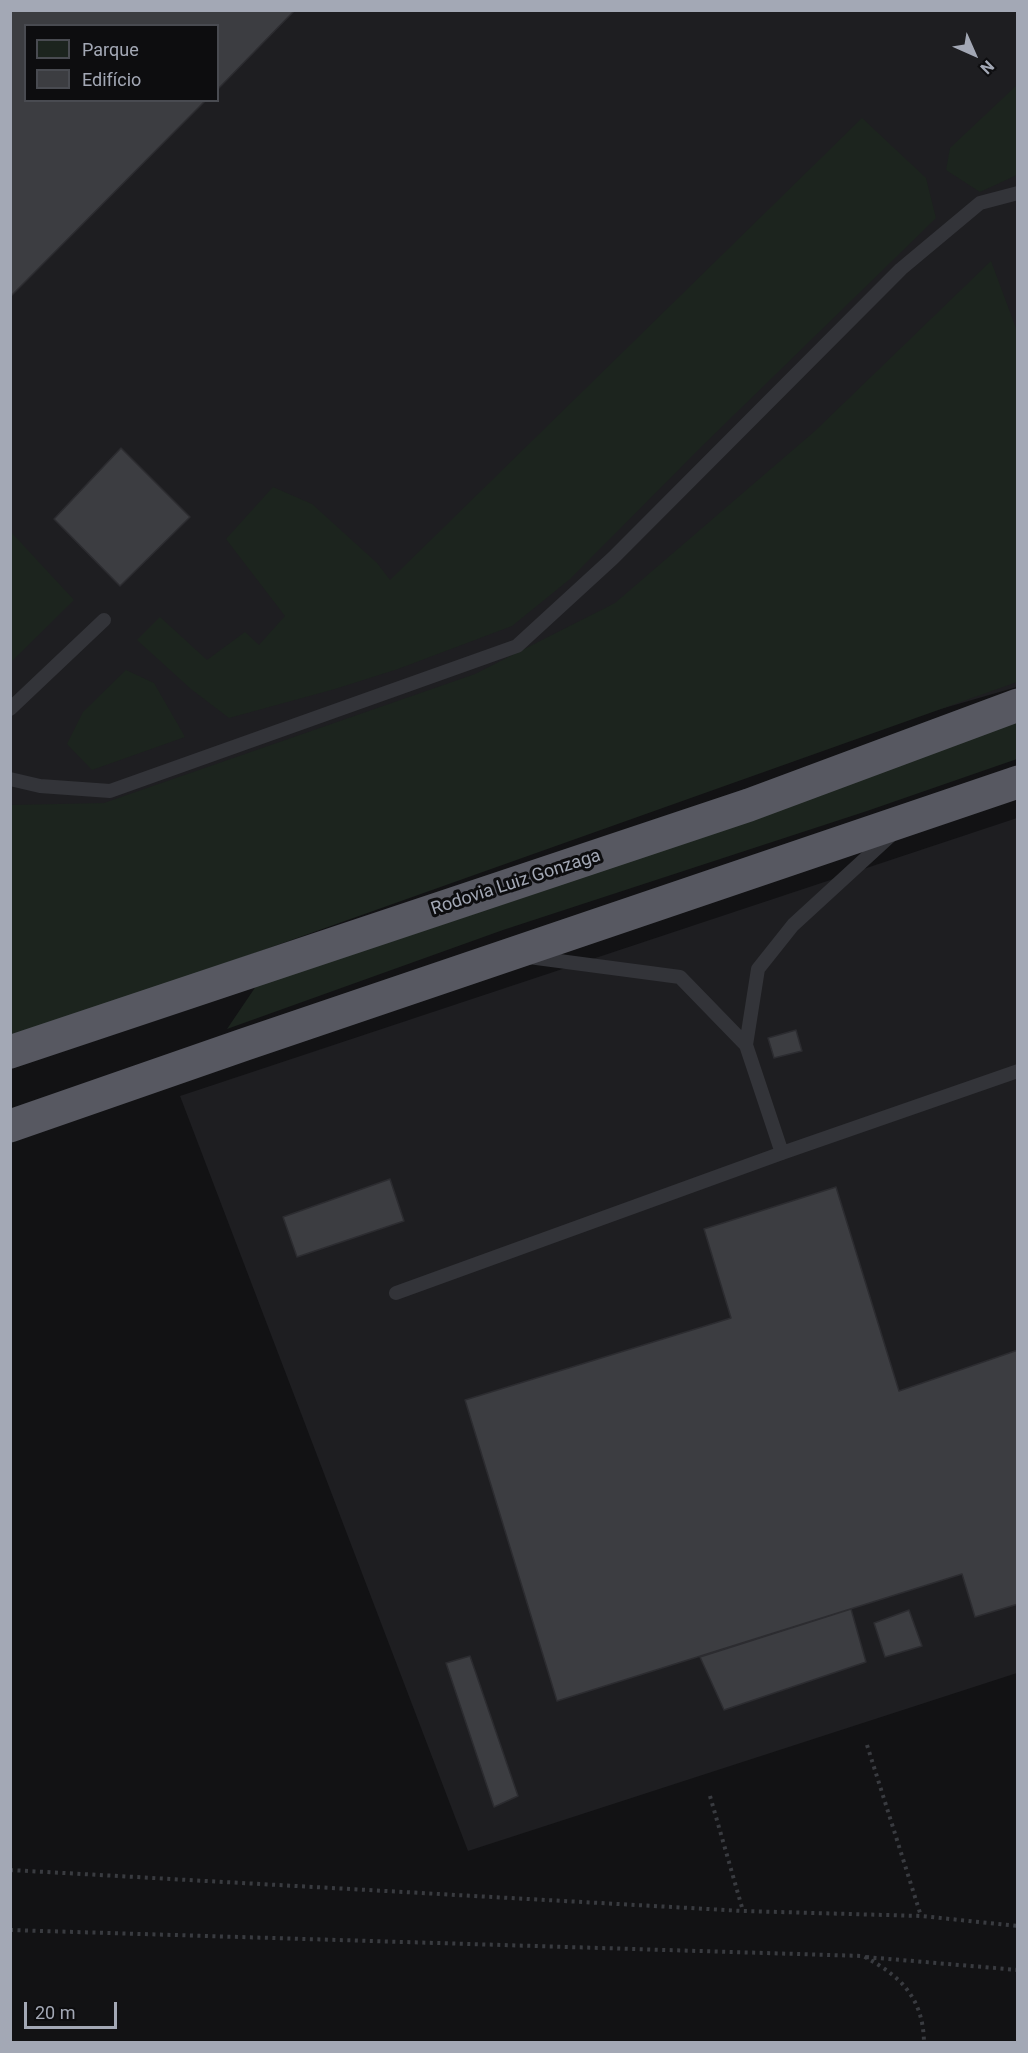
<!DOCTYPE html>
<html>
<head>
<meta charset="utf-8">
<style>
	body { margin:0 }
	#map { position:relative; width:1028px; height:2053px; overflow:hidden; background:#121214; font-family:Roboto,sans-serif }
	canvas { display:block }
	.frame { position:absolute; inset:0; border:12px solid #a3a8b5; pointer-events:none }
	.legend { position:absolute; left:24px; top:24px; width:195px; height:78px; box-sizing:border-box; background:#0d0d0f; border:2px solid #494b51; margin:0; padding:8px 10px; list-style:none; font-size:18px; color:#a3a8b5 }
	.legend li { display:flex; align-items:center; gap:12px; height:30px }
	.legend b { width:30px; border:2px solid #494b51 }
	.north { position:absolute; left:944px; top:24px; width:60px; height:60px; -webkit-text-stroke:4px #0d0d0f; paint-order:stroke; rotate:135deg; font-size:16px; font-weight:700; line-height:24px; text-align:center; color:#a3a8b5 }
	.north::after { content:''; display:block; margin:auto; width:21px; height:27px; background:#a3a8b5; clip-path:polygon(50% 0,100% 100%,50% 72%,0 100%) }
	.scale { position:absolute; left:24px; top:2002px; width:93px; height:27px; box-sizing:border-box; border:3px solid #a3a8b5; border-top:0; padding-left:8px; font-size:18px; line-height:21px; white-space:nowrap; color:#a3a8b5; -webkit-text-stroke:4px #0d0d0f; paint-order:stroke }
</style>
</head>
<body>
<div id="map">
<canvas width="1028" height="2053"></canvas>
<div class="frame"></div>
<ul class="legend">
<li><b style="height:16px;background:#1c241e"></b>Parque</li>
<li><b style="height:16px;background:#3c3d41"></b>Edifício</li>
</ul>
<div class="north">N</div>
<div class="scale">20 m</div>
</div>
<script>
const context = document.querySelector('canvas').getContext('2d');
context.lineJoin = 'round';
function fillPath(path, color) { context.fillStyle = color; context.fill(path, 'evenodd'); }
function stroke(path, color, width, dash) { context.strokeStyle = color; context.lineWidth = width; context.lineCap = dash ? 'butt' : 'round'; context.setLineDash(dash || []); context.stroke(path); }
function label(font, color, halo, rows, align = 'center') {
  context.font = font + ' Roboto,sans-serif'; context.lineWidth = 6; context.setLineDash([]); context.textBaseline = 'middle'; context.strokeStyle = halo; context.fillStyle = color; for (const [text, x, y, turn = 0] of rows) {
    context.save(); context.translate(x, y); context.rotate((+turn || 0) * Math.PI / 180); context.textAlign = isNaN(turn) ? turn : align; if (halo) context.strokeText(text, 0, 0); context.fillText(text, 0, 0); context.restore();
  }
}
fillPath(new Path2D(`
	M11 11H1017V687L11 977ZM26 26H218V100H26Z
	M1017 818V1673L468 1851 180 1096Z`), '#1e1e21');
fillPath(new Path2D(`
	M1017 85V175L980 192 946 170 950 148Z
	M862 118 926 178 936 218 700 448 570 579 512 626 398 669 335 689 229 718 191 689 137 640 160 617 207 660 245 632 259 645 285 616 226 539 273 487 312 504 377 563 390 580Z
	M991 261 1017 331V682L134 996 11 1038 10 805 104 803 475 674 615 603 815 431Z
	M11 532 74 600 11 662Z
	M126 670 154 683 185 737 92 770 67 744 83 712Z
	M1017 702V759L867 811 503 930 227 1029 271 964Z`), '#1c241e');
const building = new Path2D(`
	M10 10H295L218 89V26H26V100H206L10 297Z
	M121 448 190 517 120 586 54 519Z
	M796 1030 802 1051 774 1058 768 1038Z
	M390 1179 404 1221 297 1257 283 1217Z
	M836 1187 899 1391 1018 1350V1604L975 1617 962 1574 557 1701 465 1400 731 1318 704 1229Z
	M851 1609 866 1662 724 1710 700 1657Z
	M909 1610 922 1646 885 1657 874 1623Z
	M470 1656 518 1796 494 1807 446 1663Z`);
fillPath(building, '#3c3d41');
stroke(building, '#2c2c30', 1.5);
stroke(new Path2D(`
	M867 1745 921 1916
	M710 1796 743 1911
	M10 1870 743 1911 921 1916 1018 1926
	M10 1930 863 1956C901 1976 923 1998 924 2042
	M866 1957 1018 1970`), '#393b40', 4, [3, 4.5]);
stroke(new Path2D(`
	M10 709 104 620
	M10 779 40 786 110 791 517 646 613 558 901 269 980 203 1018 193
	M529 957 680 977 746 1045 782 1153
	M746 1045 758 969 793 925 890 836
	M396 1293 782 1153 1018 1071`), '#333439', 14);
stroke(new Path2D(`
	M10 1052 749 805 1018 705
	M10 1126 243 1045 1018 782`), '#575861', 33);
label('18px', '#a3a8b5', '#0d0d0f', [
	["Rodovia Luiz Gonzaga",516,883,-18]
]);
</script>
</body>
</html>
